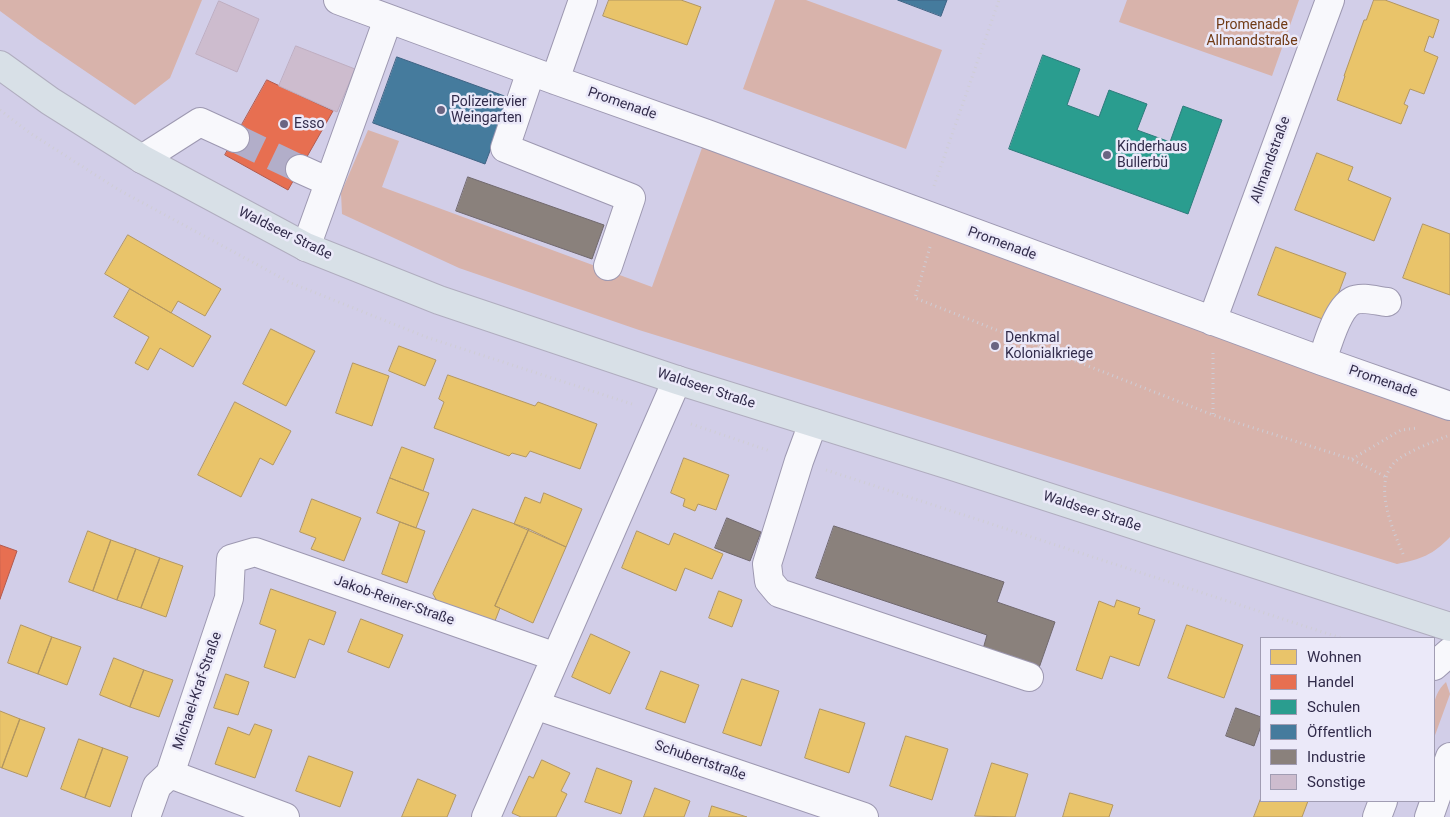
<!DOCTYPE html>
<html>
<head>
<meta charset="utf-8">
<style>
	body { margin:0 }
	#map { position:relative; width:1450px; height:817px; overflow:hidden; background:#d2cee8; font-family:Roboto,sans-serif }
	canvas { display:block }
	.legend { position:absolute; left:1260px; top:637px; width:175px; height:165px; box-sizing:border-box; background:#ebe9f9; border:1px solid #a19db3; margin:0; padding:6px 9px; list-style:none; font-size:15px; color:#322c4b }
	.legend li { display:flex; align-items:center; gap:10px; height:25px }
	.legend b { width:25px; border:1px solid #a19db3 }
</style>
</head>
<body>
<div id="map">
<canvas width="1450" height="817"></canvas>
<ul class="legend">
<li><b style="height:14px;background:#e9c46a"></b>Wohnen</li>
<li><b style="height:14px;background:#e76f51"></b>Handel</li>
<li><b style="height:14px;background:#2a9d8f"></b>Schulen</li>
<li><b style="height:14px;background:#457b9d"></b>Öffentlich</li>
<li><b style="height:14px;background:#8a817c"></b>Industrie</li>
<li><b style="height:14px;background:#cdbcce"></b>Sonstige</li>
</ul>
</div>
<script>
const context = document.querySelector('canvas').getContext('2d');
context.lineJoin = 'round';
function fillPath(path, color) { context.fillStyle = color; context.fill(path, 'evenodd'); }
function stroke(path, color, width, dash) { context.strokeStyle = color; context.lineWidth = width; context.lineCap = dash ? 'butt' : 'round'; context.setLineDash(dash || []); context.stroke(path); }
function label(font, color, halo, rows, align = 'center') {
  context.font = font + ' Roboto,sans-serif'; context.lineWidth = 5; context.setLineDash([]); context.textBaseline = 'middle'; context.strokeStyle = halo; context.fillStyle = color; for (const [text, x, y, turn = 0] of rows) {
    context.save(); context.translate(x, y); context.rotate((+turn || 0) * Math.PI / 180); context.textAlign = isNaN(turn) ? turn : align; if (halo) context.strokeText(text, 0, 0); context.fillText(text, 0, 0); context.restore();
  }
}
fillPath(new Path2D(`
	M0 0H202L170 78 135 105 38 39 0 11Z
	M775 0H806L942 50 906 149 743 89Z
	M1127 0H1299L1272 76 1119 22Z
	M368 130 399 141 382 187 652 287 707 134 1450 406V537C1433 555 1421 559 1397 564L639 330 459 268 342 214 341 193Z
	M1446 682 1450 694 1434 738C1434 716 1429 698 1446 682Z`), '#d8b3ab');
const homes = new Path2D(`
	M609 0H681L701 7 687 45 603 16Z
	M1374 0H1385L1439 20 1433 38 1429 36 1424 51 1438 57 1424 94 1410 89 1404 104 1408 106 1401 124 1337 100 1345 76H1344L1364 20H1366Z
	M1317 153 1353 167 1348 180 1391 198 1374 241 1295 210Z
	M1423 224 1450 234V295L1403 278Z
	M128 235 221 289 205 316 178 301 171 313 105 274Z
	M1276 247 1346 273 1328 321 1258 295Z
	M130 289 211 336 193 367 160 348 148 370 135 363 149 337 114 317Z
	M271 329 315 351 286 406 243 384Z
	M399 346 436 360 425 386 389 371Z
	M353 363 389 376 372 426 336 413Z
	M448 375 535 406 538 402 597 424 580 469 530 451 526 457 512 453 509 456 434 428 444 402 439 399Z
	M235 402 291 431 273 465 260 458 241 497 198 475Z
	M402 447 434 459 423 491 390 478Z
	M684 458 729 475 716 510 698 504 695 511 683 506 685 499 671 493Z
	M390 478 429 493 416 528 377 513Z
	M544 493 582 509 566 547 514 524 525 497 540 503Z
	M312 499 361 518 344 561 311 549 316 538 300 532Z
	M473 509 529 529 495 606 500 608 493 626 440 606 433 594Z
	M400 522 425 531 407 583 382 574Z
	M529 529 566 547 533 623 495 606Z
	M88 531 111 540 93 591 69 582Z
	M637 531 669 545 674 533 723 554 712 579 685 568 676 591 622 568Z
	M111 540 136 549 117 600 93 591Z
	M136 549 160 558 141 608 117 600Z
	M160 558 183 566 166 617 141 608Z
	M271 589 336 612 324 645 309 639 295 678 264 667 276 630 260 624Z
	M719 591 742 600 732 627 709 618Z
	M1117 600 1140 608 1138 614 1155 620 1139 666 1110 656 1102 679 1076 670 1099 601 1114 607Z
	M361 619 403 635 389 668 348 652Z
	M21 625 52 637 38 674 8 663Z
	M1187 625 1243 645 1224 698 1168 678Z
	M591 634 630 652 610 694 572 677Z
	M52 637 81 647 67 685 38 674Z
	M114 658 144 670 130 707 100 695Z
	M144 670 173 680 159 717 130 707Z
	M661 671 699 685 685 723 646 709Z
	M226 674 249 682 238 715 214 708Z
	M742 679 779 691 761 746 723 733Z
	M820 709 865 723 849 773 805 758Z
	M0 711 20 719 2 768 0 767Z
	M20 719 45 728 27 777 2 768Z
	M255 724 272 730 255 778 215 764 228 727 249 735Z
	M906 736 948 749 932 800 890 786Z
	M79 739 103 748 85 798 61 789Z
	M103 748 128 757 110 807 85 798Z
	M309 756 353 772 340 807 296 791Z
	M542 760 570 773 561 791 567 794 556 817H521L512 813 529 776 533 778Z
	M992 763 1028 774 1015 817 975 816Z
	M597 768 632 781 621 814 585 802Z
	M418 779 456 795 447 817H402Z
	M655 788 690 801 684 817H644Z
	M1070 793 1113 805 1109 817H1063Z
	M1261 798V801H1308L1302 817H1254Z
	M712 806 747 817H709Z`);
fillPath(homes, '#e9c46a');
stroke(homes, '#b29661', 1);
const shops = new Path2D(`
	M267 80 333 111 288 190 225 155Z
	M0 545 17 551 0 599Z`);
fillPath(shops, '#e76f51');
stroke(shops, '#b15b4f', 1);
const schools = new Path2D(`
	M1043 55 1080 69 1067 105 1099 117 1109 90 1147 104 1137 130 1170 142 1183 106 1222 120 1188 214 1009 149Z`);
fillPath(schools, '#2a9d8f');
stroke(schools, '#2c7b7b', 1);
const public = new Path2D(`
	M898 0H947L941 16Z
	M397 57 510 98 485 164 373 123Z`);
fillPath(public, '#457b9d');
stroke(public, '#3f6384', 1);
const industry = new Path2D(`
	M468 177 604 225 592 259 456 211Z
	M727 518 761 532 750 561 715 548Z
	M834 526 1004 582 997 602 1055 622 1039 668 983 649 987 635 816 578Z
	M1236 708 1261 717V726L1254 746 1226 736Z`);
fillPath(industry, '#8a817c');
stroke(industry, '#70686d', 1);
const building = new Path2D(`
	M219 1 259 19 237 72 196 54Z
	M296 46 355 69 337 112 279 86Z`);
fillPath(building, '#cdbcce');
stroke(building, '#beadc0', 1);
stroke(new Path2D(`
	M235 138 300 169`), '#b2aec9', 28, [28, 14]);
const minor = new Path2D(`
	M338 0 555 80 707 134 1322 361 1450 406
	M531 71 505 148 631 198 608 266
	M555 80 583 0
	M142 159 200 122 235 138
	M300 169 329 182
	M306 247 388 19
	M1212 321 1330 0
	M1322 361C1327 346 1337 309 1352 301 1362 296 1377 301 1387 302
	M813 423 799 461 767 564 769 581 779 593 1029 677
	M1434 666 1450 652
	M535 705 864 817
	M170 774 285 817
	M146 817 157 786 170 774 229 598 231 559 255 552 556 657
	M486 817 677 380
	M1377 817 1383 801
	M1429 817 1450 757`);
const major = new Path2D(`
	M0 65 50 101 142 159 306 247 439 300 677 380 949 465 1450 627`);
stroke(minor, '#9d98b1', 30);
stroke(major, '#b0adbf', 30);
stroke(new Path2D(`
	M0 110 30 133 119 190 291 283 426 337 635 405
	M934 186 999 0
	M930 247 915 298 1213 415 1351 459 1386 477
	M1213 353V415
	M691 424 770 451
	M1352 459 1401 430 1418 428
	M826 470 1341 638
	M1403 554C1393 530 1372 484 1395 462 1405 452 1434 442 1447 436`), '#cfcdd5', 3, [1, 4]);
stroke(minor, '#f8f8fc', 28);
stroke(major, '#d8e0e7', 28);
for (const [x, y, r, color] of [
	[441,110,5,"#6a6582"],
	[284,124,5,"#6a6582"],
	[1107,155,5,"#6a6582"],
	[995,346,5,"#6a6582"]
]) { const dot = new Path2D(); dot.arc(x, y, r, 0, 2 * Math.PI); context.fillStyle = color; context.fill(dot); stroke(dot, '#ebe9f9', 2); }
label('14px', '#703a15', '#ebe9f9', [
	["Promenade",1252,25],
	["Allmandstraße",1252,41]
]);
label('14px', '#322c4b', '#ebe9f9', [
	["Polizeirevier",451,102],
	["Weingarten",451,118],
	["Esso",294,124],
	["Kinderhaus",1117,147],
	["Bullerbü",1117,163],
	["Denkmal",1005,338],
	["Kolonialkriege",1005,354]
], 'left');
label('14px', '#322c4b', '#ebe9f9', [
	["Promenade",622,104,19],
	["Allmandstraße",1271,160,-70],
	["Waldseer Straße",285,234,26],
	["Promenade",1002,244,20],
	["Promenade",1383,382,19],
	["Waldseer Straße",706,389,18],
	["Waldseer Straße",1092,512,18],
	["Jakob-Reiner-Straße",394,601,19],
	["Michael-Kraf-Straße",198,691,-71],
	["Schubertstraße",700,761,19]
]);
</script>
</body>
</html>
